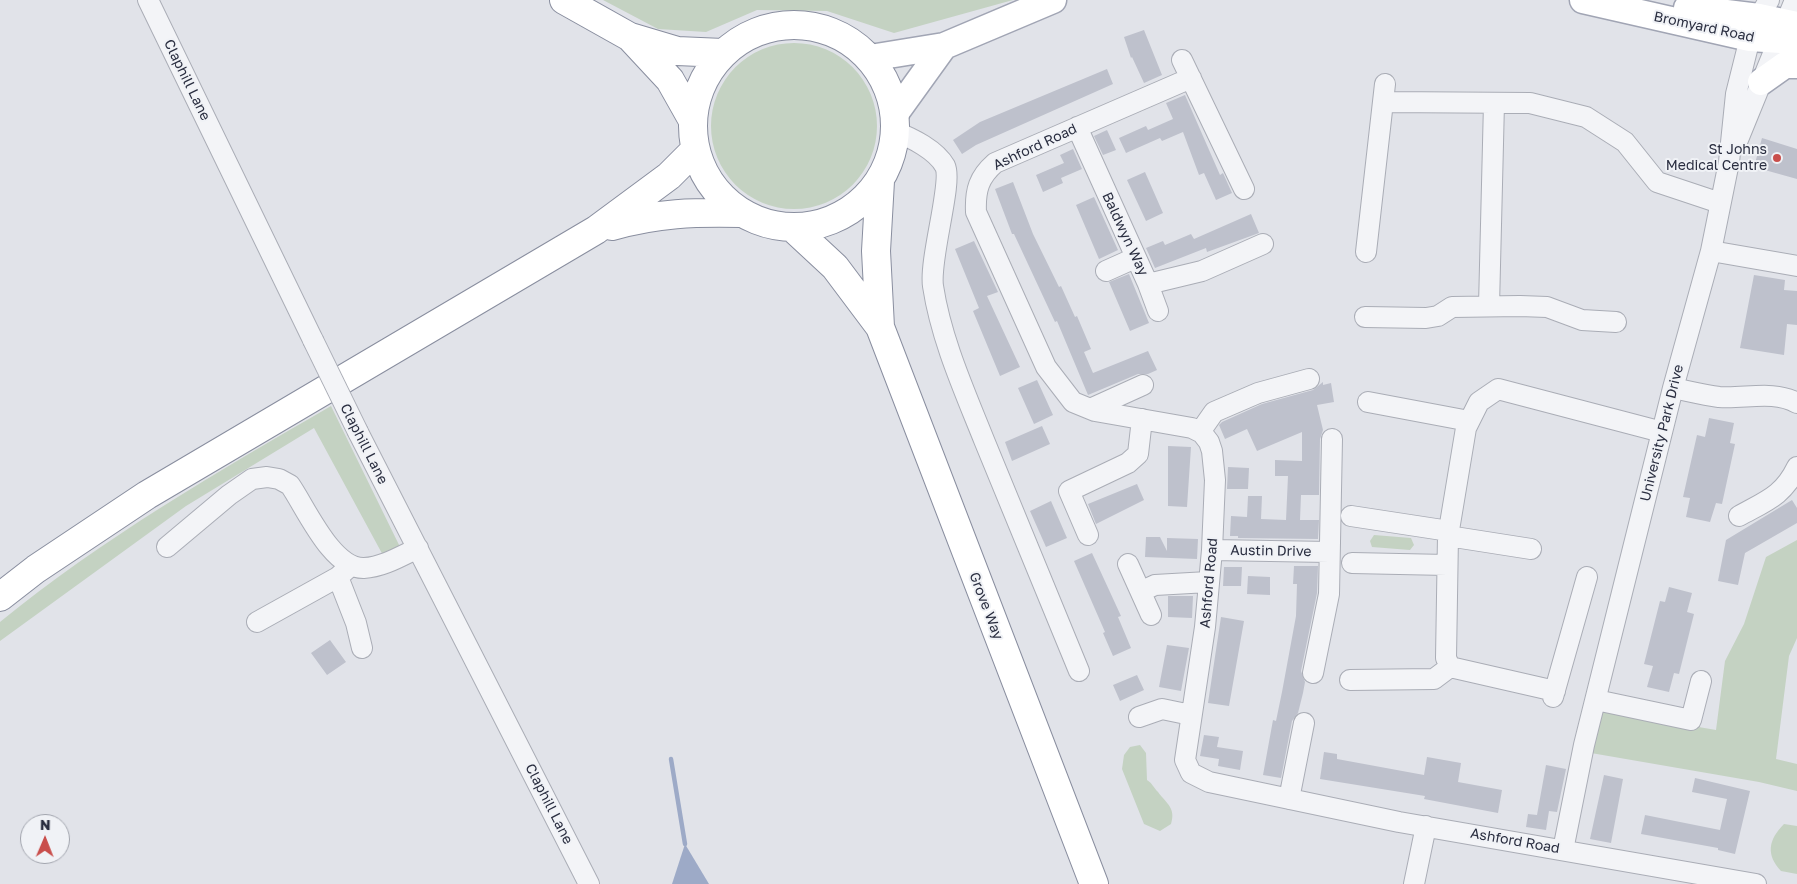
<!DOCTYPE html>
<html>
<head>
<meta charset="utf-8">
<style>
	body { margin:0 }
	#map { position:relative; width:1797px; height:884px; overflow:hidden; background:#e1e3e9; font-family:"Golos Text",sans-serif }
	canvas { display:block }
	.north { position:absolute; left:20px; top:814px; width:50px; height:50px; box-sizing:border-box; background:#f0f2f6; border:1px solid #a1a4ad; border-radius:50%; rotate:1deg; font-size:14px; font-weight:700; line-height:20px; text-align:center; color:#2a2e40 }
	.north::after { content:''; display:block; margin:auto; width:18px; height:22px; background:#c94e4b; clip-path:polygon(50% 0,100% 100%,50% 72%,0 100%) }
</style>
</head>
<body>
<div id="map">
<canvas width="1797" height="884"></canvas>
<div class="north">N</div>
</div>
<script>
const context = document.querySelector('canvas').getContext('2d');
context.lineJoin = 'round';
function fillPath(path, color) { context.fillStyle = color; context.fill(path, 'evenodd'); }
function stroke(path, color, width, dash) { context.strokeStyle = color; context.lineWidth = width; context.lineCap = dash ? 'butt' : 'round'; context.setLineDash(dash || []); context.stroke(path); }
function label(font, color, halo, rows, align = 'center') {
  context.font = font + ' "Golos Text",sans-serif'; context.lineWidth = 4; context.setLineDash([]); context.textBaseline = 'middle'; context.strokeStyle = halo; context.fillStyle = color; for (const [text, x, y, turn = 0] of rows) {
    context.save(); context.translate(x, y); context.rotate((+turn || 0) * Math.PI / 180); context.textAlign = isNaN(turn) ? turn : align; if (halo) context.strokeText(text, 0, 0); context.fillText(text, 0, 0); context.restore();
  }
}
fillPath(new Path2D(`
	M603 0H1013L894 33 827 11 757 10 706 32 658 29Z
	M711 126a83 83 0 1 1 166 0a83 83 0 1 1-166 0Z
	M331 406 402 551 385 559 314 428 186 506 0 641V622C103 538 217 472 331 406Z
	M1374 535 1411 538 1414 545 1410 550 1372 547 1370 541Z
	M1797 540V638L1789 656 1776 759 1797 764V791L1759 782 1591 753 1600 710 1716 730 1725 661 1744 624 1766 557Z
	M1140 745 1146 753 1147 780C1153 784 1153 787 1158 792 1167 804 1176 808 1171 824L1160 831 1144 824 1122 769 1124 755 1130 747Z
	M1784 824 1797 826V874L1781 871C1766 855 1768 840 1784 824Z`), '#c4d2c2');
fillPath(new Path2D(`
	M685 844 709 884H672Z`), '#9daac7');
stroke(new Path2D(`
	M671 759 685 844`), '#9daac7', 4.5);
fillPath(new Path2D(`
	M1144 30 1162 75 1144 83 1132 57 1131 58 1124 37Z
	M1107 69 1113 84 976 145 962 154 953 140 980 122Z
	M1185 95 1220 175 1223 173 1232 193 1216 200 1204 173 1199 175 1183 132 1162 141 1160 138 1126 153 1119 138 1146 126 1148 130 1173 119 1166 103Z
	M1107 130 1116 150 1103 155 1094 136Z
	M1762 138 1797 149V179L1754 167Z
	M1073 149 1082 169 1061 178 1063 183 1043 192 1036 175 1064 163 1060 155Z
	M1145 172 1163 213 1146 221 1127 180Z
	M1013 182 1033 234 1059 287 1061 286 1075 317 1077 316 1091 349 1084 352 1093 373 1148 351 1157 370 1148 374H1138L1088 395 1057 321 1055 322 1014 234H1012L995 189Z
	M1094 197 1118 250 1099 259 1076 205Z
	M1251 214 1259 233 1207 252 1206 248 1155 268 1146 248 1163 241 1165 245 1191 234 1194 239Z
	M974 241 998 292 987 296 1020 367 1000 376 973 311 979 308 955 249Z
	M1129 274 1149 323 1130 331 1109 282Z
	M1754 275 1785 280 1784 290 1797 291V325L1787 324 1784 355 1740 348Z
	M1037 380 1053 415 1034 424 1018 388Z
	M1323 382V385L1331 383 1334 402 1317 405 1323 430 1320 439 1319 495H1301L1300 520H1319L1318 539 1238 538V536H1230L1231 516 1247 517 1248 496H1262L1261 519 1286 520 1288 476H1275V460L1302 461V432L1257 451 1247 429 1225 439 1219 425 1222 422 1262 404 1313 390Z
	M1709 418 1734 423 1730 443 1735 444 1722 504 1716 503 1710 522 1686 517 1690 498 1683 497 1697 435 1705 437Z
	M1042 426 1050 444 1012 461 1005 442Z
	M1168 446 1191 447 1187 507 1168 506Z
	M1228 467 1249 468 1248 489H1227Z
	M1137 484 1144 500 1096 524 1088 504Z
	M1792 500 1797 508V523L1745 553 1738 585 1718 581 1726 540Z
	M1051 501 1067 538 1046 547 1030 511Z
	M1146 537H1160L1167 551V538L1198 539 1197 559 1145 557Z
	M1092 553 1121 616 1118 617 1131 648 1113 656 1103 633 1105 632 1074 561Z
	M1294 566H1318L1317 593 1301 671 1305 682 1303 693 1298 713 1292 721 1281 778 1263 775 1273 720 1276 721 1282 692 1296 616 1297 584H1293Z
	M1224 567H1242L1241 586H1223Z
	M1248 576 1270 577V595L1247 594Z
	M1669 587 1692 593 1687 612 1694 614 1679 674 1674 673 1669 692 1647 687 1653 666 1644 664 1660 601 1665 602Z
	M1168 596H1193L1192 618 1168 617Z
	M1221 617 1244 621 1229 706 1208 703Z
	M330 640 346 662 327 675 311 653Z
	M1167 645 1189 648 1181 691 1159 687Z
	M1137 675 1144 690 1120 701 1113 685Z
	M1204 735 1219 737 1217 747 1243 751 1240 770 1218 766 1219 759 1200 756Z
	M1324 752 1337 754V759L1424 775 1427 757 1461 763 1458 782 1502 790 1498 813 1424 799 1425 796 1320 779Z
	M1546 765 1566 769 1557 812 1549 811 1546 830 1526 827 1528 814 1537 815Z
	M1604 775 1623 779 1611 843 1590 839Z
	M1695 778 1750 791 1735 854 1718 850V848L1641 834 1645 815 1720 830 1727 799 1692 792Z`), '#bec1cc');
const minor = new Path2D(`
	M148 0 313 340
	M1182 60 1244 189
	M1191 78 995 163C979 177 975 190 976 212L1046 367 1073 402 1095 411 1192 428 1202 433 1209 442 1212 451 1215 480 1212 550 1205 627 1185 760 1191 773 1209 782 1399 822 1756 884
	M1384 102 1530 103 1586 117 1625 142 1657 182 1720 203
	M1077 127 1148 284 1158 311
	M896 132C912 138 936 150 945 166 953 182 929 259 933 286 941 339 964 390 984 440 1015 517 1047 594 1079 671
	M1737 142 1795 0
	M1711 251 1797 266
	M1366 252 1385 84
	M1106 271 1135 258
	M1148 284 1202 271 1263 244
	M1489 306 1494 103
	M1365 317 1426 318 1438 316 1452 307 1520 306 1547 307 1582 320 1616 322
	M1673 388C1688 391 1704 395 1719 397 1745 399 1774 390 1797 403
	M1368 402 1469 421
	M1090 409 1143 385
	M358 432 589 884
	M1200 432 1214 412 1258 393 1309 379
	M1351 516 1449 531
	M1739 516C1766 501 1783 496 1797 467
	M1088 535 1069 491 1128 463 1138 454 1142 419
	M1448 536 1531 549
	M167 547 229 495 252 479 267 477 279 479 290 485C306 508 332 569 364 568 383 567 401 556 418 548
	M1212 550 1329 552
	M1352 563 1447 565
	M1128 564 1151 615
	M347 569 338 577 356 623 362 648
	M1142 591 1155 585 1208 582
	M257 622 338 577
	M1313 673 1329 594 1332 439
	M1350 680 1434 679 1450 667
	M1555 691 1450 667 1446 658 1448 536 1466 428 1479 402 1498 389 1662 432
	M1553 697 1587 577
	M1596 700 1691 720 1701 681
	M1139 717 1162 709 1191 715
	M1289 799 1304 723
	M1563 850 1584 745 1673 388 1711 251 1729 162 1736 94 1750 38 1759 17 1769 0
	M1414 884 1426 826`);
const major = new Path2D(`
	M1583 0 1750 38 1797 41
	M1687 8 1759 17 1797 25
	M870 58 944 46 1053 0
	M1761 82 1785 65H1797
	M895 114 944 46`);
const highway = new Path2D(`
	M564 0 630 37 677 51 723 53
	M693 126a101 101 0 1 1 202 0a101 101 0 1 1-202 0Z
	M630 37 670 80 692 119
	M880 181 876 251 880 327
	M612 226C658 213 694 212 741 213
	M793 228 835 267 880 327 1094 884
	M0 597 36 569 147 495 596 230 669 176 695 150`);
stroke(minor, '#aaadb6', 22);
stroke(major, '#a1a5b4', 29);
stroke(highway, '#898e9f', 30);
stroke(minor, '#f3f4f7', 20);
stroke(major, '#fff', 26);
stroke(highway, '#fff', 28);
const minorBridge = new Path2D(`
	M313 340 358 432`);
stroke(minorBridge, '#aaadb6', 22, []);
stroke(minorBridge, '#f3f4f7', 20);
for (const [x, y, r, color] of [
	[1777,158,5,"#c94e4b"]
]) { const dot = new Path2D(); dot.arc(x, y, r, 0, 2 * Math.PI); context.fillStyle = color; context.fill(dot); stroke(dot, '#f0f2f6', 2); }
label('14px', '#2a2e40', '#f0f2f6', [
	["Bromyard Road",1704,27,12],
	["Claphill Lane",187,80,64],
	["Ashford Road",1035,147,-25],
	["Baldwyn Way",1125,234,65],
	["University Park Drive",1662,433,-76],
	["Claphill Lane",364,444,63],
	["Austin Drive",1271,551,1],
	["Ashford Road",1209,583,-85],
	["Grove Way",986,606,69],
	["Claphill Lane",549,804,63],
	["Ashford Road",1515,841,10]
]);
label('14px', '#2a2e40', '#f0f2f6', [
	["St Johns",1767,150],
	["Medical Centre",1767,166]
], 'right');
</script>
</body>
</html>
